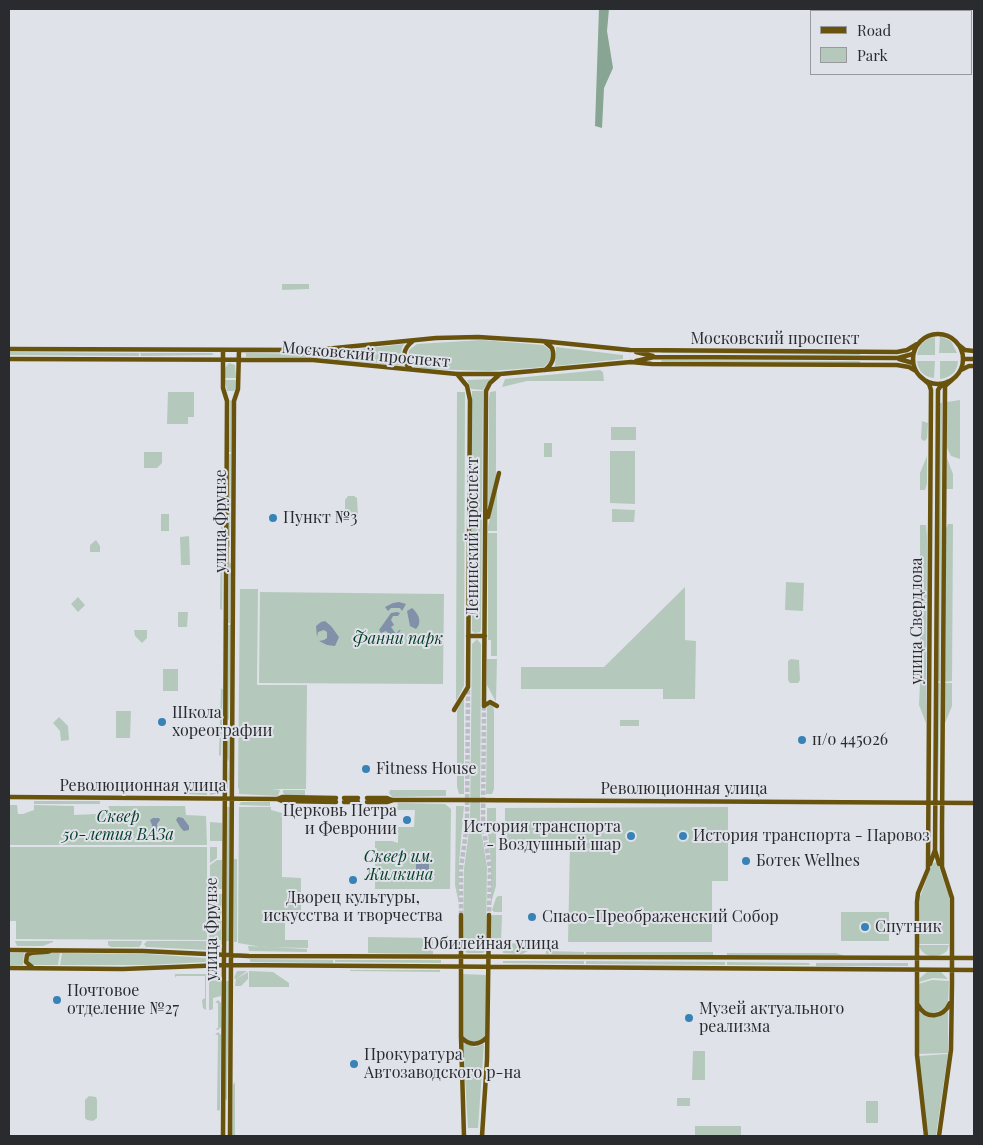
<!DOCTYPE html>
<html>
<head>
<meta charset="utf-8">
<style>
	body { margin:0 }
	#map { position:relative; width:983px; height:1145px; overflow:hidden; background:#dfe2e9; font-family:"Playfair Display",serif }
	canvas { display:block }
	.frame { position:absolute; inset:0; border:10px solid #2a2b2e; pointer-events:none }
	.legend { position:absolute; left:810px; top:10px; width:162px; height:65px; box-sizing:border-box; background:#dfe2e9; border:1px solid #97999e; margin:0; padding:6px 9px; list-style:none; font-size:15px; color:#2a2b2e }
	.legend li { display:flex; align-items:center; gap:10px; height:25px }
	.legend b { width:25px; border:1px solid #97999e }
</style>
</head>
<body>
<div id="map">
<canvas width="983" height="1145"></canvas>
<div class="frame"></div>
<ul class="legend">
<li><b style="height:6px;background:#68520c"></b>Road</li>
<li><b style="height:14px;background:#b4c9bc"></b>Park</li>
</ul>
</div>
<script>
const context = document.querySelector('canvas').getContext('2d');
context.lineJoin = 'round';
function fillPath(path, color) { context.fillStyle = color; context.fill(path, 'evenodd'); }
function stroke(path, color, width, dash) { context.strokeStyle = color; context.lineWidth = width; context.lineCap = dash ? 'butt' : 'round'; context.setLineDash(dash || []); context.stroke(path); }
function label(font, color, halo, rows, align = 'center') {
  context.font = font + ' "Playfair Display",serif'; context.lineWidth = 4; context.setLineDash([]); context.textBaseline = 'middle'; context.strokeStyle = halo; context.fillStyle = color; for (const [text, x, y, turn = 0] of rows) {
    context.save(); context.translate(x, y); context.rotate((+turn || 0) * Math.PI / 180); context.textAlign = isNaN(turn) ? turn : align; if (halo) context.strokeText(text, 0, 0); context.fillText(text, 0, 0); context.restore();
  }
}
fillPath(new Path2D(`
	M282 284H309V289L282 290Z
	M940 336 951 341 957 353H939Z
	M935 337V355H917C919 344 924 339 935 337Z
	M482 340 543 345 550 350 552 359 544 367 490 371 427 369 415 367 408 360 409 350 417 344Z
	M404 344C400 352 400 357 403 366L317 358 246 357V353L317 354Z
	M556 347 623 355V359L555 366Z
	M9 352 139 353V356L9 355Z
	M140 353H212L214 355 141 356Z
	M661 353V352L860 353V355Z
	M661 361 662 360 860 361V363L662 362Z
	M917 361H935L934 378C924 377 918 371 917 361Z
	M940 361H958C957 373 951 377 940 379Z
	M229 363 235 365 236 378H225V368Z
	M600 370 603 372 604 381H527L502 387 505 379Z
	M490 379 483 390 471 389 467 380Z
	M225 380H236V388L234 391H227Z
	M472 391H483L481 629 480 632 475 633 472 631Z
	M496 391V478L488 511 489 398 490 392Z
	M168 392H194V417H188V424H167Z
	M457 392H465L464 686 456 701Z
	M230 400 232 401 231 452H229Z
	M960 400V459L951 456 947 448V402Z
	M940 403H942L940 681H938Z
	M922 421 928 423 927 438 925 441 922 440 921 438Z
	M611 427H636V440H611Z
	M544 443H552V457H544Z
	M610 451H635V504L610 503Z
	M144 452H162V463L157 468H144Z
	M229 454H231L230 547 228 546Z
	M927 456V484L925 490H920V473Z
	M947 458 953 474V489H946Z
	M497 488V531H488V526Z
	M348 496H354L357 498 358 517 356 520H347L345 517V500Z
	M612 509 635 510 634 522H612Z
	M161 514H169V531H161Z
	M222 521 223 522 222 610 220 609 221 522Z
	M948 524H953L952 681 945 682 946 529Z
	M920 525H926L927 537 926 682H920Z
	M488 533H497V656H491V640H488Z
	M189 536 190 565H181L180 537Z
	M96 540 100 546V552H90V545Z
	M229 562 231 564 230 623H228Z
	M786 582 804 583 803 611 785 610Z
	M685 587V640L696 641 695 699H663V689H521V667H604Z
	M240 589H258L257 685H307L306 789H272L280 790 278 796 239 794V789L238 788Z
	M260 592 444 594 443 684 259 683Z
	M78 597 85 605 78 612 71 604Z
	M178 612H188L187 627H178Z
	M228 625H231L229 720 227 719Z
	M134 630H147V638L142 643 135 636Z
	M477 639 481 644 480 823 487 867 486 941H463L464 869 470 823 472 644Z
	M487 659H497L496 702 487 685Z
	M791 659 799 660 800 680 798 683H790L788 680V661Z
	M163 669H178V691H163Z
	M920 683H926V723L919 705Z
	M938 683H940L938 792Z
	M945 683H952V706L945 723Z
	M221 688 223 690 221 756 219 755Z
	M464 697V794H459L457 787V711Z
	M492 704 494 710V789L492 794H486L487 708 488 705Z
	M116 711H131L130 738H116Z
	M59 717 68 726 69 740 61 741 60 731 53 723Z
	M620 720H639V726H620Z
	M229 725 230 727V780H228L229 762 227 758V726Z
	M187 783H207V795L187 794Z
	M210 783H222V789L219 793 210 795Z
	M283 790H305V796H286L283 793Z
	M390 790H446V796L392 797 389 793Z
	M34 801H100V804H34Z
	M241 802H270V806L239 805Z
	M398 803 445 804 451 809 450 889H375V841H392L398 843V827H414L415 810H397Z
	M9 805H17L18 814H23L34 810V805L74 806V815L96 814 103 809H108L109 806H185L186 815 206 816 207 845H9Z
	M456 806H464L459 863V904L455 885Z
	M227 807H230L229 941H226Z
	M239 807H271V810L282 813V877L301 878V910H285V940H308V948L262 947 238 943Z
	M728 807V881H712V942H568L570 844 505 843V808Z
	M487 808H496V886L491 903V862L487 823Z
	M210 822 222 823V841H210Z
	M9 847H207V940L16 939V921H9Z
	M210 847H217V858L210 863Z
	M234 859H237V942H234Z
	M217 860H222V889H210V865Z
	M935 862 938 864 949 896V944H919L920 897 932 864Z
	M210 894H222L221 940H209Z
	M498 896H502V912H494L492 910 496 898Z
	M841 912H889V941H841Z
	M493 915H502L501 942H491V916Z
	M368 937 433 938V954L368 953Z
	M15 941H53V942L43 946H17Z
	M108 941H142L141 945 139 947H111L108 945Z
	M147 941H207V950L146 947 144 944Z
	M463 943H486V950L483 953H467L463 949Z
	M503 943 534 944V948L522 954 503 953Z
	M919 945H949L947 951C938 959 922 958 919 945Z
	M248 946 307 949V952L249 951Z
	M546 951 584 952V954H546Z
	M586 952H713V955L586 954Z
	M9 953H24L23 965H9Z
	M53 953H60L58 965H31L28 963V956L32 954Z
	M62 953 147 954 206 958V962L147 965H60Z
	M727 953H836L845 956 727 955Z
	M250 959 333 960V963L250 962Z
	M335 960H441V963L335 962Z
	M503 961H584V964L503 963Z
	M586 961 725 962V965L586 964Z
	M727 962 809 963 810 964 809 965H727Z
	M816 963H908V966H816Z
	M350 970H440V972L350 971Z
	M237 971H247L236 979 248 972V979L241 986H235L236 979 234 978Z
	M249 971 273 972 289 983V987H249Z
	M927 972H941L948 979 933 978 919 982 920 978Z
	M175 974H206V1010L203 1008 202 1000 205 998V976H176L175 978Z
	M462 974 486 975V1034C480 1044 469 1044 462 1035Z
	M209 980 221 981V996L213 998V1009L211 1010H209Z
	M932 980 949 981 948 1004C940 1013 926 1019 919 1004 917 999 918 990 918 984Z
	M226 981H229L227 1100 225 1099Z
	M218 1000 221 1003V1027L218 1030 215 1029 218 1028V1003H215Z
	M918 1010C928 1019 938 1020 948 1011V1053L918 1054Z
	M218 1032 221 1035 220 1109 219 1111 217 1110 218 1035H215Z
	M463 1043 475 1047 484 1044 478 1128H468Z
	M693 1051H705V1080H692Z
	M948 1054 936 1136H928L918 1056Z
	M235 1082V1136H232L233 1085Z
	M89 1096 96 1097 97 1100V1118L93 1121 87 1120 85 1118V1100Z
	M677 1098H690V1106H677Z
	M866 1101H878V1123H866Z
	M695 1126H741V1136H695Z`), '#b4c9bc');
fillPath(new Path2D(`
	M599 9H609L607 31 613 68 604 88 602 128 595 126Z`), '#87a592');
fillPath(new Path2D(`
	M399 602 406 604 402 611 400 608H391L388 611 385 607 393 603Z
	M412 608C418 613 423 622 416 629L410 626 407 611Z
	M397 612 400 613 398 616H393L391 620 394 625 391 627 396 634 399 630H401L394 637 384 640 383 636 386 635 388 633 386 631 381 633 379 630 391 613Z
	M325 621 331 626 339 637 335 646 327 645 319 641 324 640 327 638V632L324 630 318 632 317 637 316 626 321 622Z
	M178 817 183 818 189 826V830L184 831C181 829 178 823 176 820Z
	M153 818H159L160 820 157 824 158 831 153 832 152 831V825L150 820Z
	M416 859H429V870H416Z`), '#8091a9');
stroke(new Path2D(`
	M484 706 483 824 490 868 489 915
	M461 915V868L467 824 468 688`), '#bbbdc4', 4.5, [4.5, 2]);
stroke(new Path2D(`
	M913 359a25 25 0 1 1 50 0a25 25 0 1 1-50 0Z
	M545 342 552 348C555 357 553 364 545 370
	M960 346 965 350 974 351
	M9 349 315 350 436 338 478 337 541 341 630 350 897 352 907 350 917 344
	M223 350V388L227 401 223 1136
	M636 352 653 356
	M9 359 313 360 457 374H500L631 362 652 364 897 365 909 367 916 371
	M899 359 913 363
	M963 359H974
	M636 361 654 357 898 358 913 354
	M411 369C400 361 403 348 413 341
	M961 370 969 366H974
	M921 377 929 384 931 390 928 869 918 893 917 902V1055L926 1136
	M488 517 499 473
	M468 636H485
	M484 706 486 391 490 383 499 375
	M484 706 490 702 497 706
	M454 710 468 687 470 400 467 386 457 374
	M9 797 277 799 282 801 336 802
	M344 798H358
	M367 798H387L392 800
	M277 799 282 797 336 798
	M344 802H358
	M367 802H387L393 800H458L974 803
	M930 864 935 850
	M939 864 935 850 938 390 940 387 947 382
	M461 915V1037L464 1136
	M9 950 143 951 249 956 974 958
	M32 967 26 962 27 955C34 950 43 954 50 951
	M9 968 123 969 225 965 974 970
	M918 1005C926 1020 943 1018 950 1003
	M461 1037C469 1046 479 1046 487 1037
	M230 1136 234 401 238 389 239 350
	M482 1136 487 1060 489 915
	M939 1136 951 1050 952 983V898L942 867V827L945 390V386L953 379`), '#68520c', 4.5);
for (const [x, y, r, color] of [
	[273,518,5,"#3782b6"],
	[162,722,5,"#3782b6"],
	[802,740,5,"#3782b6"],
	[366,769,5,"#3782b6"],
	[407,820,5,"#3782b6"],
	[631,836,5,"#3782b6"],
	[683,836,5,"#3782b6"],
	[746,861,5,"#3782b6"],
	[353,880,5,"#3782b6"],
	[532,917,5,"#3782b6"],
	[865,927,5,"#3782b6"],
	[57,1000,5,"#3782b6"],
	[689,1018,5,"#3782b6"],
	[354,1064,5,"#3782b6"]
]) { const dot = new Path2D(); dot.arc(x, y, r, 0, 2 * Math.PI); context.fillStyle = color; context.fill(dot); stroke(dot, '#dfe2e9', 2); }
label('16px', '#2a2b2e', '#dfe2e9', [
	["Московский проспект",775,339],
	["Московский проспект",366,355,5],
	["улица Фрунзе",221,521,-90],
	["Ленинский проспект",473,537,-90],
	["улица Свердлова",917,621,-90],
	["Революционная улица",143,786],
	["Революционная улица",684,789],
	["улица Фрунзе",212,929,-90],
	["Юбилейная улица",491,944]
]);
label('16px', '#2a2b2e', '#dfe2e9', [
	["Пункт №3",283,518],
	["Школа",172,713],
	["хореографии",172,731],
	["п/о 445026",812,740],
	["Fitness House",376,769],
	["Церковь Петра",397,811,"right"],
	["и Февронии",397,829,"right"],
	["История транспорта",621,827,"right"],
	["- Воздушный шар",621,845,"right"],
	["История транспорта - Паровоз",693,836],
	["Ботек Wellnes",756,861],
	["Дворец культуры,",353,898,"center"],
	["искусства и творчества",353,916,"center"],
	["Спасо-Преображенский Собор",542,917],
	["Спутник",875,927],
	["Почтовое",67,991],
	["отделение №27",67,1009],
	["Музей актуального",699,1009],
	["реализма",699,1027],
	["Прокуратура",364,1055],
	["Автозаводского р-на",364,1073]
], 'left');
label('italic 16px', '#023c23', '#dfe2e9', [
	["Фанни парк",398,639],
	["Сквер",118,817],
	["50-летия ВАЗа",118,835],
	["Сквер им.",399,857],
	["Жилкина",399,875]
]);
</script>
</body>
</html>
